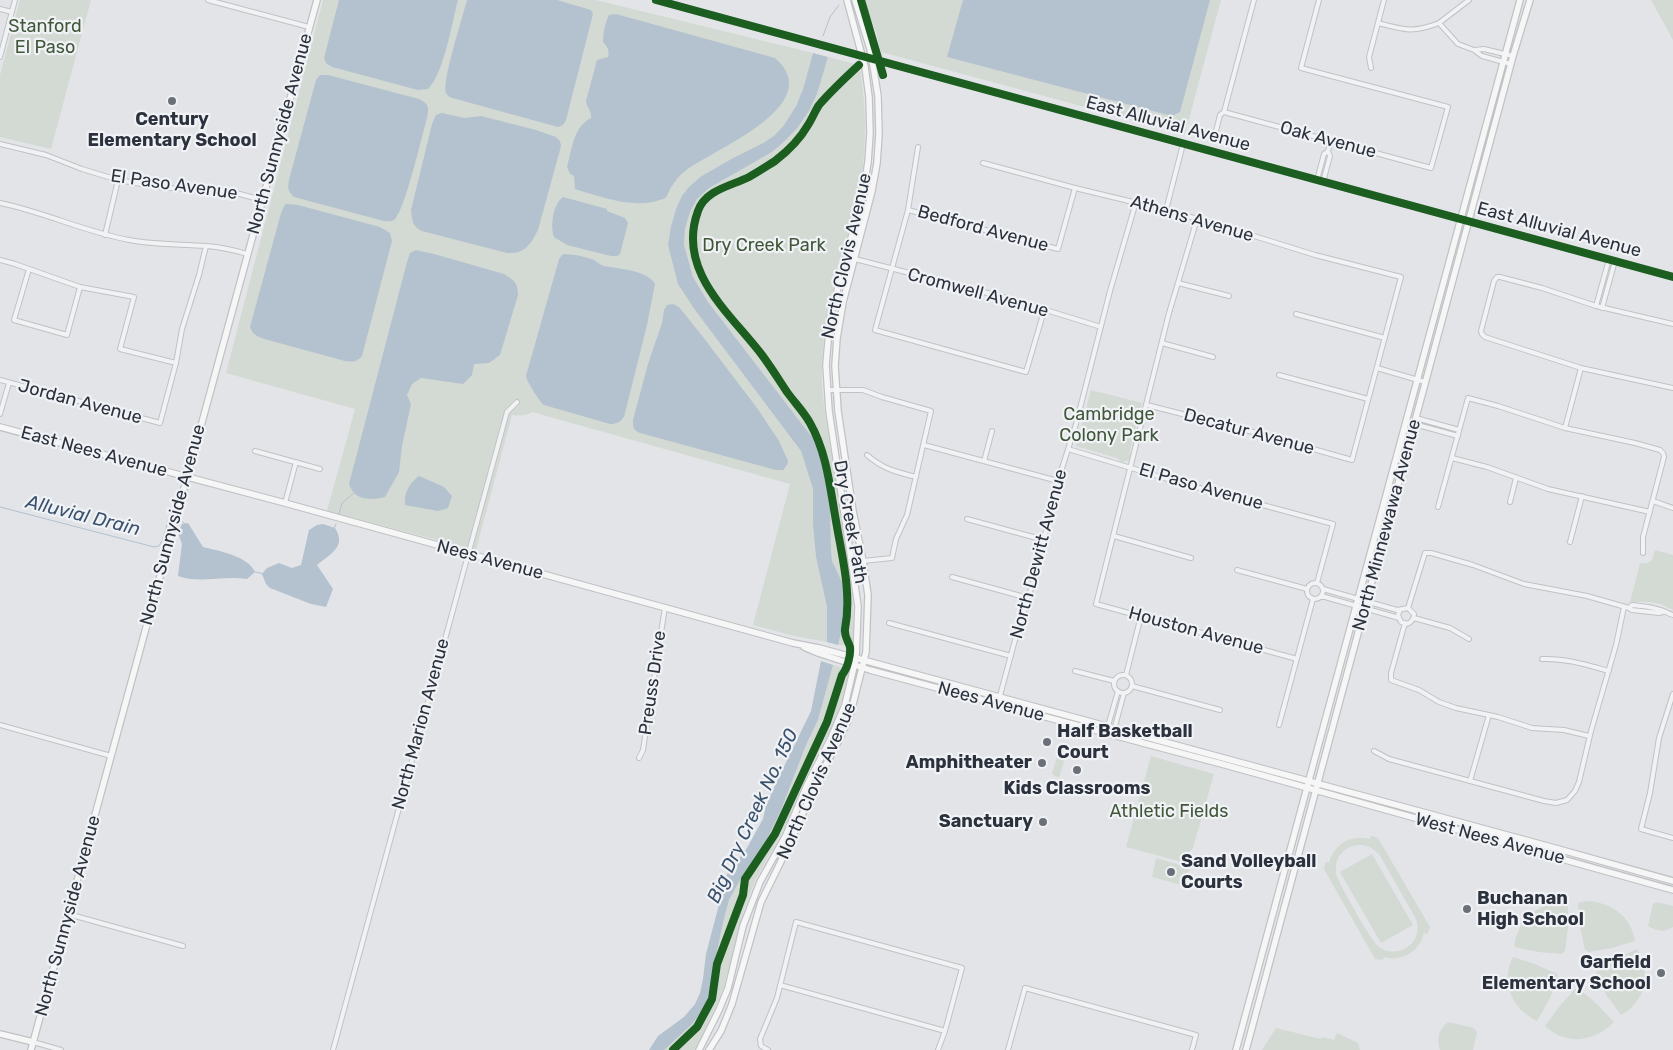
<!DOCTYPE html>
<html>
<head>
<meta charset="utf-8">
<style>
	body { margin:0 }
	canvas { display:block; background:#e2e4e7 }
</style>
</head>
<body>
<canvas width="1673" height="1050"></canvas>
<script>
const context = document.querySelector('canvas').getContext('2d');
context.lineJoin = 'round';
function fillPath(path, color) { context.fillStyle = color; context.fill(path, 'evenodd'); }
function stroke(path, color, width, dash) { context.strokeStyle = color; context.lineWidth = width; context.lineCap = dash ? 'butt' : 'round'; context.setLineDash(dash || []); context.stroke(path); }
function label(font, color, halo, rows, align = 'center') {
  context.font = font + ' Rubik,sans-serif'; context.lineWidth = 4.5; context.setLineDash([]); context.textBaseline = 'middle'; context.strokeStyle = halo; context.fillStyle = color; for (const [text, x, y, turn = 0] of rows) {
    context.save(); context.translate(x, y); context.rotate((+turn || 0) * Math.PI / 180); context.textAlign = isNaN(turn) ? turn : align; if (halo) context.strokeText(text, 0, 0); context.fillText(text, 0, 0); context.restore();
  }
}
fillPath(new Path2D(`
	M20 0H91L51 149 0 137V75Z
	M323 0H596L813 53 803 89 796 106 784 125 775 135 765 142 733 158 700 177 676 209 671 226 668 245 695 310 801 451 813 489V525L816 557 827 607V642L794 636 753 625 790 484 532 412C525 416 520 416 512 415L476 550 327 511 355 409 226 373Z
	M862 0H1221L1185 134 881 52 876 32Z
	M1651 0H1673V40Z
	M828 57 855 64 860 69C866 106 867 143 861 180 857 204 850 228 843 251 837 266 835 280 832 295 825 324 821 352 822 382 823 404 827 425 830 446 840 510 856 579 853 643L852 646 838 645 843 625 845 596 842 582 832 561 831 549 830 504 826 473 815 441 708 302 693 277 684 246 685 229 690 212 697 199 708 188 772 152 786 140 798 127 809 111 817 94Z
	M1091 390 1142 403 1130 451V458L1127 461 1122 462 1117 458 1076 446Z
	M1655 550 1673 555V610L1661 604 1649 602H1630L1640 563H1647L1652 560Z
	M833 665 844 668 848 675 842 701 831 728 802 784 787 823 756 879 744 909 724 986 717 1003 698 1044 694 1050H664L708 997 722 927 729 900 743 875 768 837 781 810 806 745 818 720Z
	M1060 746 1067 747V751L1059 778 1052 774Z
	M1151 756 1214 774 1193 848 1189 852 1186 863 1126 847Z
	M1372 836 1378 838 1430 927 1428 933 1426 934 1424 933C1419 952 1402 962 1383 957L1384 959 1381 960 1375 959 1324 869 1325 863 1328 862 1329 863C1334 844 1351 834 1370 839V837ZM1362 845 1370 847 1379 854 1416 919C1419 928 1418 937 1411 944 1402 953 1389 954 1379 947 1370 940 1343 890 1337 877 1332 859 1344 844 1362 845Z
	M1372 854 1413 925 1381 943 1340 872Z
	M1156 858 1190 868 1185 886 1152 877Z
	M1587 901C1611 902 1631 916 1635 941L1612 948 1589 952 1585 950 1580 927 1578 903Z
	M1657 902 1673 906V927C1664 933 1657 931 1648 926L1653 904Z
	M1561 903 1568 904V928L1565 951 1562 954 1538 952 1514 947C1518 920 1534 905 1561 903Z
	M1637 949C1651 972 1647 1001 1621 1015L1607 996 1595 976 1596 972 1616 959Z
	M1513 957 1535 964 1557 974 1558 978 1549 1000 1537 1021C1512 1009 1500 982 1513 957Z
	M1575 989H1579L1597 1004 1614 1022C1595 1042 1566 1046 1545 1026L1559 1007Z
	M1448 1022 1474 1028 1477 1033 1473 1050H1440C1436 1038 1439 1029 1448 1022Z
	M1276 1028 1321 1039 1322 1037 1334 1040 1337 1033 1358 1043 1360 1050H1262Z`), '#d3dad3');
fillPath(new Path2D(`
	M339 0H458C452 23 444 73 428 89L418 90 332 67 326 63 324 58Z
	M467 0H557L591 10 593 14 566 120 563 125 558 127 456 99C452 98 448 97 446 93 442 81 463 16 467 0Z
	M963 0H1210L1180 112 1172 116 947 57Z
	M616 14 775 58C829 105 712 150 685 171 679 175 674 183 670 189 669 191 667 197 664 199 664 199 657 200 657 201 631 208 601 197 575 189L574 176 570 174 567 167C572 150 573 127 591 118 592 111 587 108 586 101L597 60 608 57C610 51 607 46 603 42 603 33 605 23 609 15Z
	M813 53 828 57 817 94 809 111 798 127 786 140 772 152 709 188 697 199 690 212 685 229 684 245 693 277 708 302 815 441 826 473 830 504 831 549 832 561 842 582 845 596 843 625 838 645 827 642V607L816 557 813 525V489L801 451 695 310 678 284 668 245 671 226 676 209 682 196 688 188 700 177 733 158 765 142 775 135 784 125 796 106 803 89Z
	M320 75H328L419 99C429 104 429 107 427 118 422 136 405 209 395 219 392 222 388 221 384 221L294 197C286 190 288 185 290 176L316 80Z
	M442 113 464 118 481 116 536 130 556 137 560 141 561 146 538 230C530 245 525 254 507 253L422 231C412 227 412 219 411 210L432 124 436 115Z
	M563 197 607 209V211L625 218 628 223 620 254 617 256H611L567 245 554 237C550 226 553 204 563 197Z
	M286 204 298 205 380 227 390 233 392 241 362 356C357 362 353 362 345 361L268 340C259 337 253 336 250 327L281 213 284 206Z
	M416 250 434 254 504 274C514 280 518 283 518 295L500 355 489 363 474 364 472 375 463 384 421 378 412 384 407 395 411 404 402 446 399 472 385 497C370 501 354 500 349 484L407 262 410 253Z
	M563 254C573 254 584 256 594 260 597 262 601 265 604 266 618 269 648 270 655 284L647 325 624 417C620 422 617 424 610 424L544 405C540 402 527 382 526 376L559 259Z
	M673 304 679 307 703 337 757 408 779 441 788 461 787 465 783 470H776L640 433C633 430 633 427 633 420L648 364 662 323 664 310 667 305Z
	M419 476 444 487 452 496 448 508 438 511 405 505C404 492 409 484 419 476Z
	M188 523 203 547C219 551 248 556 255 572L247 579C224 575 199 584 178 576L182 544 178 533 182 524Z
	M323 524 335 528C347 547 330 554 317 565L333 589 326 607 311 604 270 588 266 584 262 574 267 568 279 563 292 568 301 565 309 530 317 525Z
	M821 661 833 665 818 720 806 745 781 810 768 837 743 875 729 900 722 927 708 997 701 1012 692 1024 664 1050H649L658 1036 684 1017 695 1004 700 993 703 979 706 954 727 874 747 848 763 819 766 806 778 779 811 711Z`), '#b4c1ce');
stroke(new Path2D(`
	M823 36 830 17 839 5
	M0 507 154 547 159 546 162 541 169 518 171 517
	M339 514 342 503 355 492
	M180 520 185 524
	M334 529 336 524
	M255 572 264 574`), '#b4c1ce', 1);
const street = new Path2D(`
	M208 0 309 27
	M0 9 12 12
	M1378 23C1404 30 1413 33 1439 23L1458 44 1474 50 1482 56 1511 64
	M1439 23 1469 0
	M1474 50 1484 49 1513 56
	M0 57 15 0
	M1371 68 1369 57 1384 0
	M1224 112 1431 168 1448 107 1301 68 1319 0
	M1214 139 1220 115 1224 112 1254 0
	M0 144 46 155 82 169 118 180 165 188 214 189 236 193 262 200
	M918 147 908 210 875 330 1026 372 1044 311
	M983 163 1075 188 1166 210 1222 226 1315 255 1401 277 1352 460 1253 432 1147 405
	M1317 180 1324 154 1328 151 1331 140
	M1323 182 1330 156 1328 151
	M0 203C44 212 85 232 129 240 155 245 180 244 206 246 220 247 234 250 247 254
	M908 210 1058 249 1075 188
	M1166 210 1183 144
	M1197 219 1169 313 1096 604 1297 659
	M105 235 118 180
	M855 259 1007 298 1101 327
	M0 260 15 264 80 287 134 297 120 349 176 363
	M29 269 14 320 67 335 80 287
	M1178 283 1229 296
	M1596 306 1609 259
	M1602 308 1615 261
	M1296 314 1385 338
	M1673 324 1596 306 1542 288 1500 277H1497L1494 281 1481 331 1482 334 1485 337 1581 368 1673 388
	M1162 343 1213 357
	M1377 368 1425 382
	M1279 375 1368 399
	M0 380 160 423 176 363 182 329 199 275 206 246
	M827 390H863L882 397 931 411 907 515 896 539 892 558 863 561
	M0 414 9 383
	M1416 418 1459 430
	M1414 424 1458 436
	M1565 428 1581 368
	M924 445 1058 481
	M1068 449 1181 483 1333 524 1317 583
	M255 451 320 469
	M867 455C883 469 896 472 916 477
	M1452 458 1487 467 1548 489 1650 512
	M984 461 992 431
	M1653 501 1673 508
	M1510 502 1516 478
	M285 503 296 462
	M1438 507 1468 398 1498 406 1565 428 1635 443 1660 450 1663 453 1664 457 1643 537V553
	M967 519 1044 540
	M1114 536 1191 558
	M1570 542 1582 496
	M1237 570 1307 589
	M952 577 1028 598
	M1307 591a8 8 0 1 1 16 0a8 8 0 1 1-16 0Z
	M1323 589 1397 610 1408 608 1414 614C1414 619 1412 622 1407 624L1401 622 1398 615 1400 610
	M1320 597H1325L1399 618
	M1408 608 1425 553H1431L1473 565 1524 584 1587 596 1629 608 1632 610 1659 613 1663 612
	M1629 608 1632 605C1640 606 1649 606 1657 609 1663 610 1667 613 1673 615
	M1414 618 1450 628 1469 639
	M889 623 1011 656
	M1405 623 1391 673V680L1419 690 1439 702 1456 708 1498 717 1532 728 1564 730 1589 736
	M1542 659C1565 658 1587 665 1609 671
	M1075 671 1114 681
	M1114 684a9 9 0 1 1 18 0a9 9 0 1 1-18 0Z
	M1126 675 1141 616
	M1132 686 1220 710
	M1673 694 1659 738 1650 793 1641 829 1673 838
	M998 703 1015 640 1035 576 1058 481 1076 424 1110 291 1136 202
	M0 725 111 756
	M1279 725 1313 599
	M1114 730 1124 693
	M1106 733 1118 691
	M1374 751 1389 759 1544 801 1556 803 1567 800 1575 791 1579 782 1591 731 1616 645 1624 607
	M639 758 643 750 665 607
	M1470 781 1489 715
	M68 914 183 946
	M780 985 945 1031
	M33 1042 61 1050
	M333 1050 507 412 517 402
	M768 1050 761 1046 760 1039 777 998 796 922 962 968 945 1031 938 1050
	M1008 1050 1025 988 1196 1035 1192 1050`);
const secondary = new Path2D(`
	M656 0 1673 277
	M854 259 852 253 862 212 863 203
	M0 427 285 503 793 643 819 648 1551 847 1673 881
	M804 647 818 653 870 670 1229 766 1673 890
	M1463 832 1465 829H1469L1533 846H1542
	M0 1034 33 1042
	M31 1050 317 0
	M699 1050 719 1010 728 988 743 926 760 882 786 835 807 785 830 740 845 705 856 658 858 606 829 411 826 365 830 318 863 193 868 162 870 133 869 97 865 67 847 0
	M709 1050 721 1031 732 1004 761 902 790 843 814 787 839 740 850 716 866 652 868 595 863 561 853 511 838 411 835 366 837 338 843 302 872 191 877 163 879 134 878 96 874 71 870 49 855 0
	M1236 1050 1520 0
	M1246 1050 1513 56 1530 0`);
stroke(street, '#c0c2c5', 6);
stroke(secondary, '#c0c2c5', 8);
stroke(street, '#f1f2f4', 4);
stroke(secondary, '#f6f6f6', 5.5);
stroke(new Path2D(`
	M656 0 1673 277
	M861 0 883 75
	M673 1050 697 1027 712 999 717 964 743 895 745 879 775 834 827 722 842 675C847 669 851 656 850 647 848 640 844 637 845 629 852 593 842 557 836 521 830 488 827 453 810 423 804 412 795 403 787 392 779 380 771 367 762 355 730 313 676 271 698 211 705 190 731 186 749 177 758 172 767 166 775 161 788 151 800 139 808 125 812 119 815 111 819 105 831 91 845 78 859 65`), '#1b5e20', 8);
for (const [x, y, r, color] of [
	[172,101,5,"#6b7078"],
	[1047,742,5,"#6b7078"],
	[1042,763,5,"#6b7078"],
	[1077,770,5,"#6b7078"],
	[1043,822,5,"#6b7078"],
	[1171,872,5,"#6b7078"],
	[1467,909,5,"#6b7078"],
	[1661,973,5,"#6b7078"]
]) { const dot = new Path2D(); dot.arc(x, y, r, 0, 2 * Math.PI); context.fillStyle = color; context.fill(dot); stroke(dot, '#f0f2f5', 2); }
label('18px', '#40573a', '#f0f2f5', [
	["Stanford",45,27],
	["El Paso",45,48],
	["Dry Creek Park",764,246],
	["Cambridge",1109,415],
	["Colony Park",1109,436],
	["Athletic Fields",1169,812]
]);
label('bold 18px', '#2b323d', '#f0f2f5', [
	["Century",172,120,"center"],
	["Elementary School",172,141,"center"],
	["Half Basketball",1057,732],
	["Court",1057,753],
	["Amphitheater",1032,763,"right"],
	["Kids Classrooms",1077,789,"center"],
	["Sanctuary",1033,822,"right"],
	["Sand Volleyball",1181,862],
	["Courts",1181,883],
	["Buchanan",1477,899],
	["High School",1477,920],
	["Garfield",1651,963,"right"],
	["Elementary School",1651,984,"right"]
], 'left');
label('18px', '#2b323d', '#f0f2f5', [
	["East Alluvial Avenue",1168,124,15],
	["North Sunnyside Avenue",280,134,-75],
	["Oak Avenue",1328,140,15],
	["El Paso Avenue",174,185,8],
	["Athens Avenue",1192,219,16],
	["Bedford Avenue",983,229,15],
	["East Alluvial Avenue",1559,230,15],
	["North Clovis Avenue",847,256,-77],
	["Cromwell Avenue",978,293,15],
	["Jordan Avenue",80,402,15],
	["Decatur Avenue",1249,432,15],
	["East Nees Avenue",94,452,15],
	["El Paso Avenue",1201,487,16],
	["Dry Creek Path",850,522,80],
	["North Sunnyside Avenue",173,525,-75],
	["North Minnewawa Avenue",1387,525,-75],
	["North Dewitt Avenue",1039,554,-75],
	["Nees Avenue",490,560,15],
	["Houston Avenue",1196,631,15],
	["Preuss Drive",653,683,-82],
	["Nees Avenue",991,702,15],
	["North Marion Avenue",421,724,-75],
	["North Clovis Avenue",817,781,-66],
	["West Nees Avenue",1490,839,15],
	["North Sunnyside Avenue",68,916,-75]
]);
label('italic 19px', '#3a526d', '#f0f2f5', [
	["Alluvial Drain",83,516,14],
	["Big Dry Creek No. 150",753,816,-65]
]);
</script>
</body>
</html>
